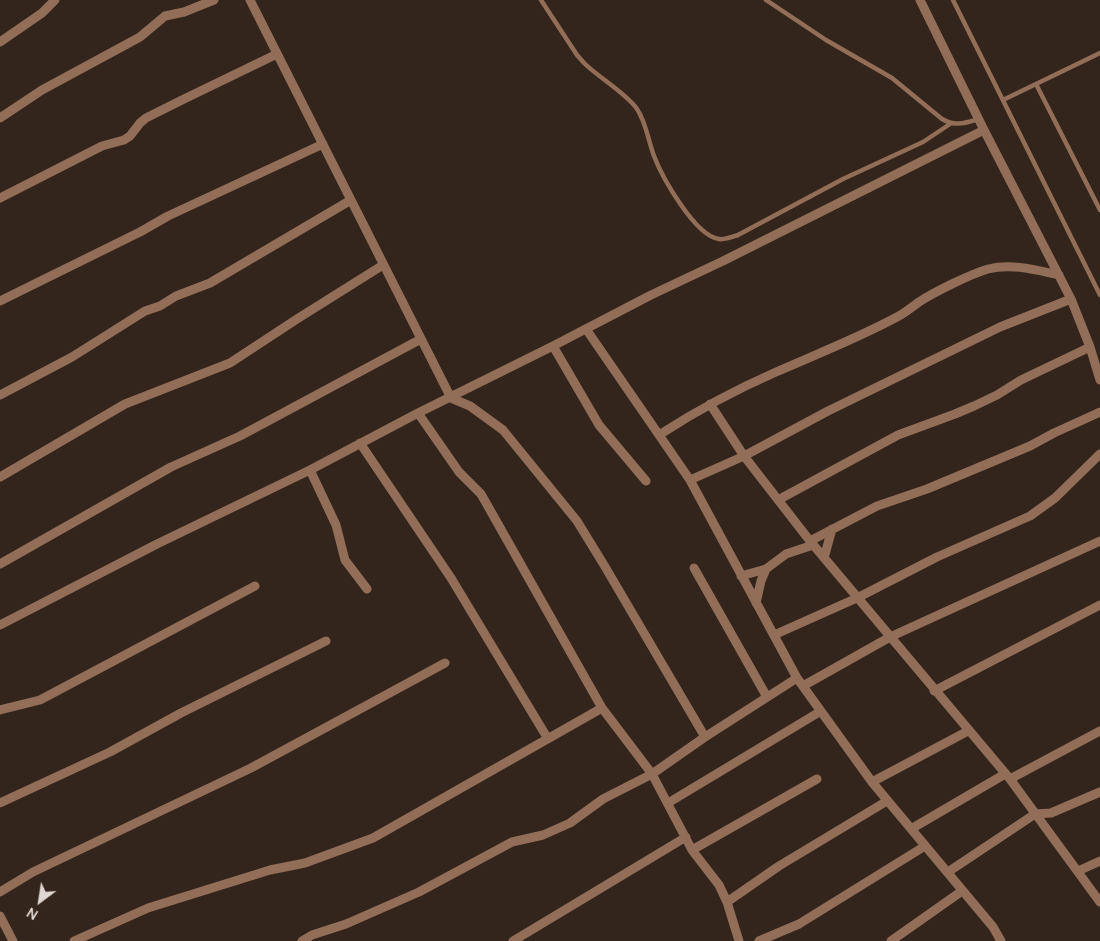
<!DOCTYPE html>
<html>
<head>
<meta charset="utf-8">
<style>
	body { margin:0 }
	#map { position:relative; width:1100px; height:941px; overflow:hidden; background:#34251c; font-family:Manrope,sans-serif }
	canvas { display:block }
	.north { position:absolute; left:15px; top:876px; width:50px; height:50px; -webkit-text-stroke:4px #34251c; paint-order:stroke; rotate:211deg; font-size:14px; font-weight:700; line-height:20px; text-align:center; color:#e1d7d1 }
	.north::after { content:''; display:block; margin:auto; width:18px; height:22px; background:#e1d7d1; clip-path:polygon(50% 0,100% 100%,50% 72%,0 100%) }
</style>
</head>
<body>
<div id="map">
<canvas width="1100" height="941"></canvas>
<div class="north">N</div>
</div>
<script>
const context = document.querySelector('canvas').getContext('2d');
context.lineJoin = 'round';
function stroke(path, color, width, dash) { context.strokeStyle = color; context.lineWidth = width; context.lineCap = dash ? 'butt' : 'round'; context.setLineDash(dash || []); context.stroke(path); }
stroke(new Path2D(`
	M541 0 577 55 584 63C598 77 627 94 637 109 646 122 648 140 654 156 662 177 695 236 719 239 725 240 732 237 738 235L843 179 923 142 950 124
	M766 0 826 40 892 78 942 119C955 127 965 123 979 119
	M953 0 1100 295
	M1036 84 1100 210
	M1003 100 1100 53`), '#926d57', 4.5);
stroke(new Path2D(`
	M250 0 451 398 470 406 503 430 577 521 604 565 705 737
	M920 0 984 130 1071 299 1090 347 1100 380
	M0 42 42 13 55 0
	M0 118 42 90 140 37 165 16 184 12 214 0
	M0 198 102 146 124 140 130 136 140 123 146 118 182 100 277 54
	M0 301 140 232 168 216 323 144
	M586 329 690 480 797 678 872 782 993 927 1001 941
	M553 346 599 425 646 481
	M0 395 72 357 145 311 160 306 176 296 210 283 351 200
	M710 404 744 456 810 541 1010 779 1100 902
	M418 413 459 472 481 494 602 708 652 774 692 850 719 885 727 902 739 941
	M659 435C696 411 735 390 776 372 817 354 858 338 897 317 905 313 912 307 919 302 934 292 971 274 988 269 1012 263 1036 270 1059 275
	M360 443 451 578 548 739
	M310 470 336 525 345 560 367 589
	M0 477 125 404 230 363 297 319 383 265
	M690 480 744 456 828 411 1000 327 1071 299
	M778 500 898 435 955 414 974 406 997 395 1021 380 1090 347
	M810 541 877 506 927 489 1030 446 1054 433 1100 412
	M824 558 832 529
	M0 564 171 467 240 436 421 339
	M694 568 767 697
	M741 576 766 569 786 554 813 545
	M756 603 761 581 766 569
	M0 625 157 544 310 470 418 413 553 346 651 295 723 261 984 130
	M774 635 857 598 937 557 1030 516 1055 498 1100 454
	M803 686 890 637 1100 541
	M934 691 1100 605
	M0 710 40 700 255 586
	M1010 779 1100 731
	M872 782 968 731
	M0 803 110 752 181 713 326 641
	M668 803 821 711
	M911 829 1005 774
	M692 850 817 779
	M1078 871 1100 861
	M948 872 1035 814 1051 813 1100 792
	M0 892 33 872 251 768 445 663
	M727 902 779 866 887 801
	M0 916 13 941
	M74 941 148 908 270 870 305 863 373 838 602 708
	M302 941 312 935 346 924 419 892 512 842 543 835 570 823 603 799 652 774 705 737 797 678
	M513 941 686 837
	M759 941 799 924 925 846
	M891 941 962 891`), '#926d57', 9);
</script>
</body>
</html>
